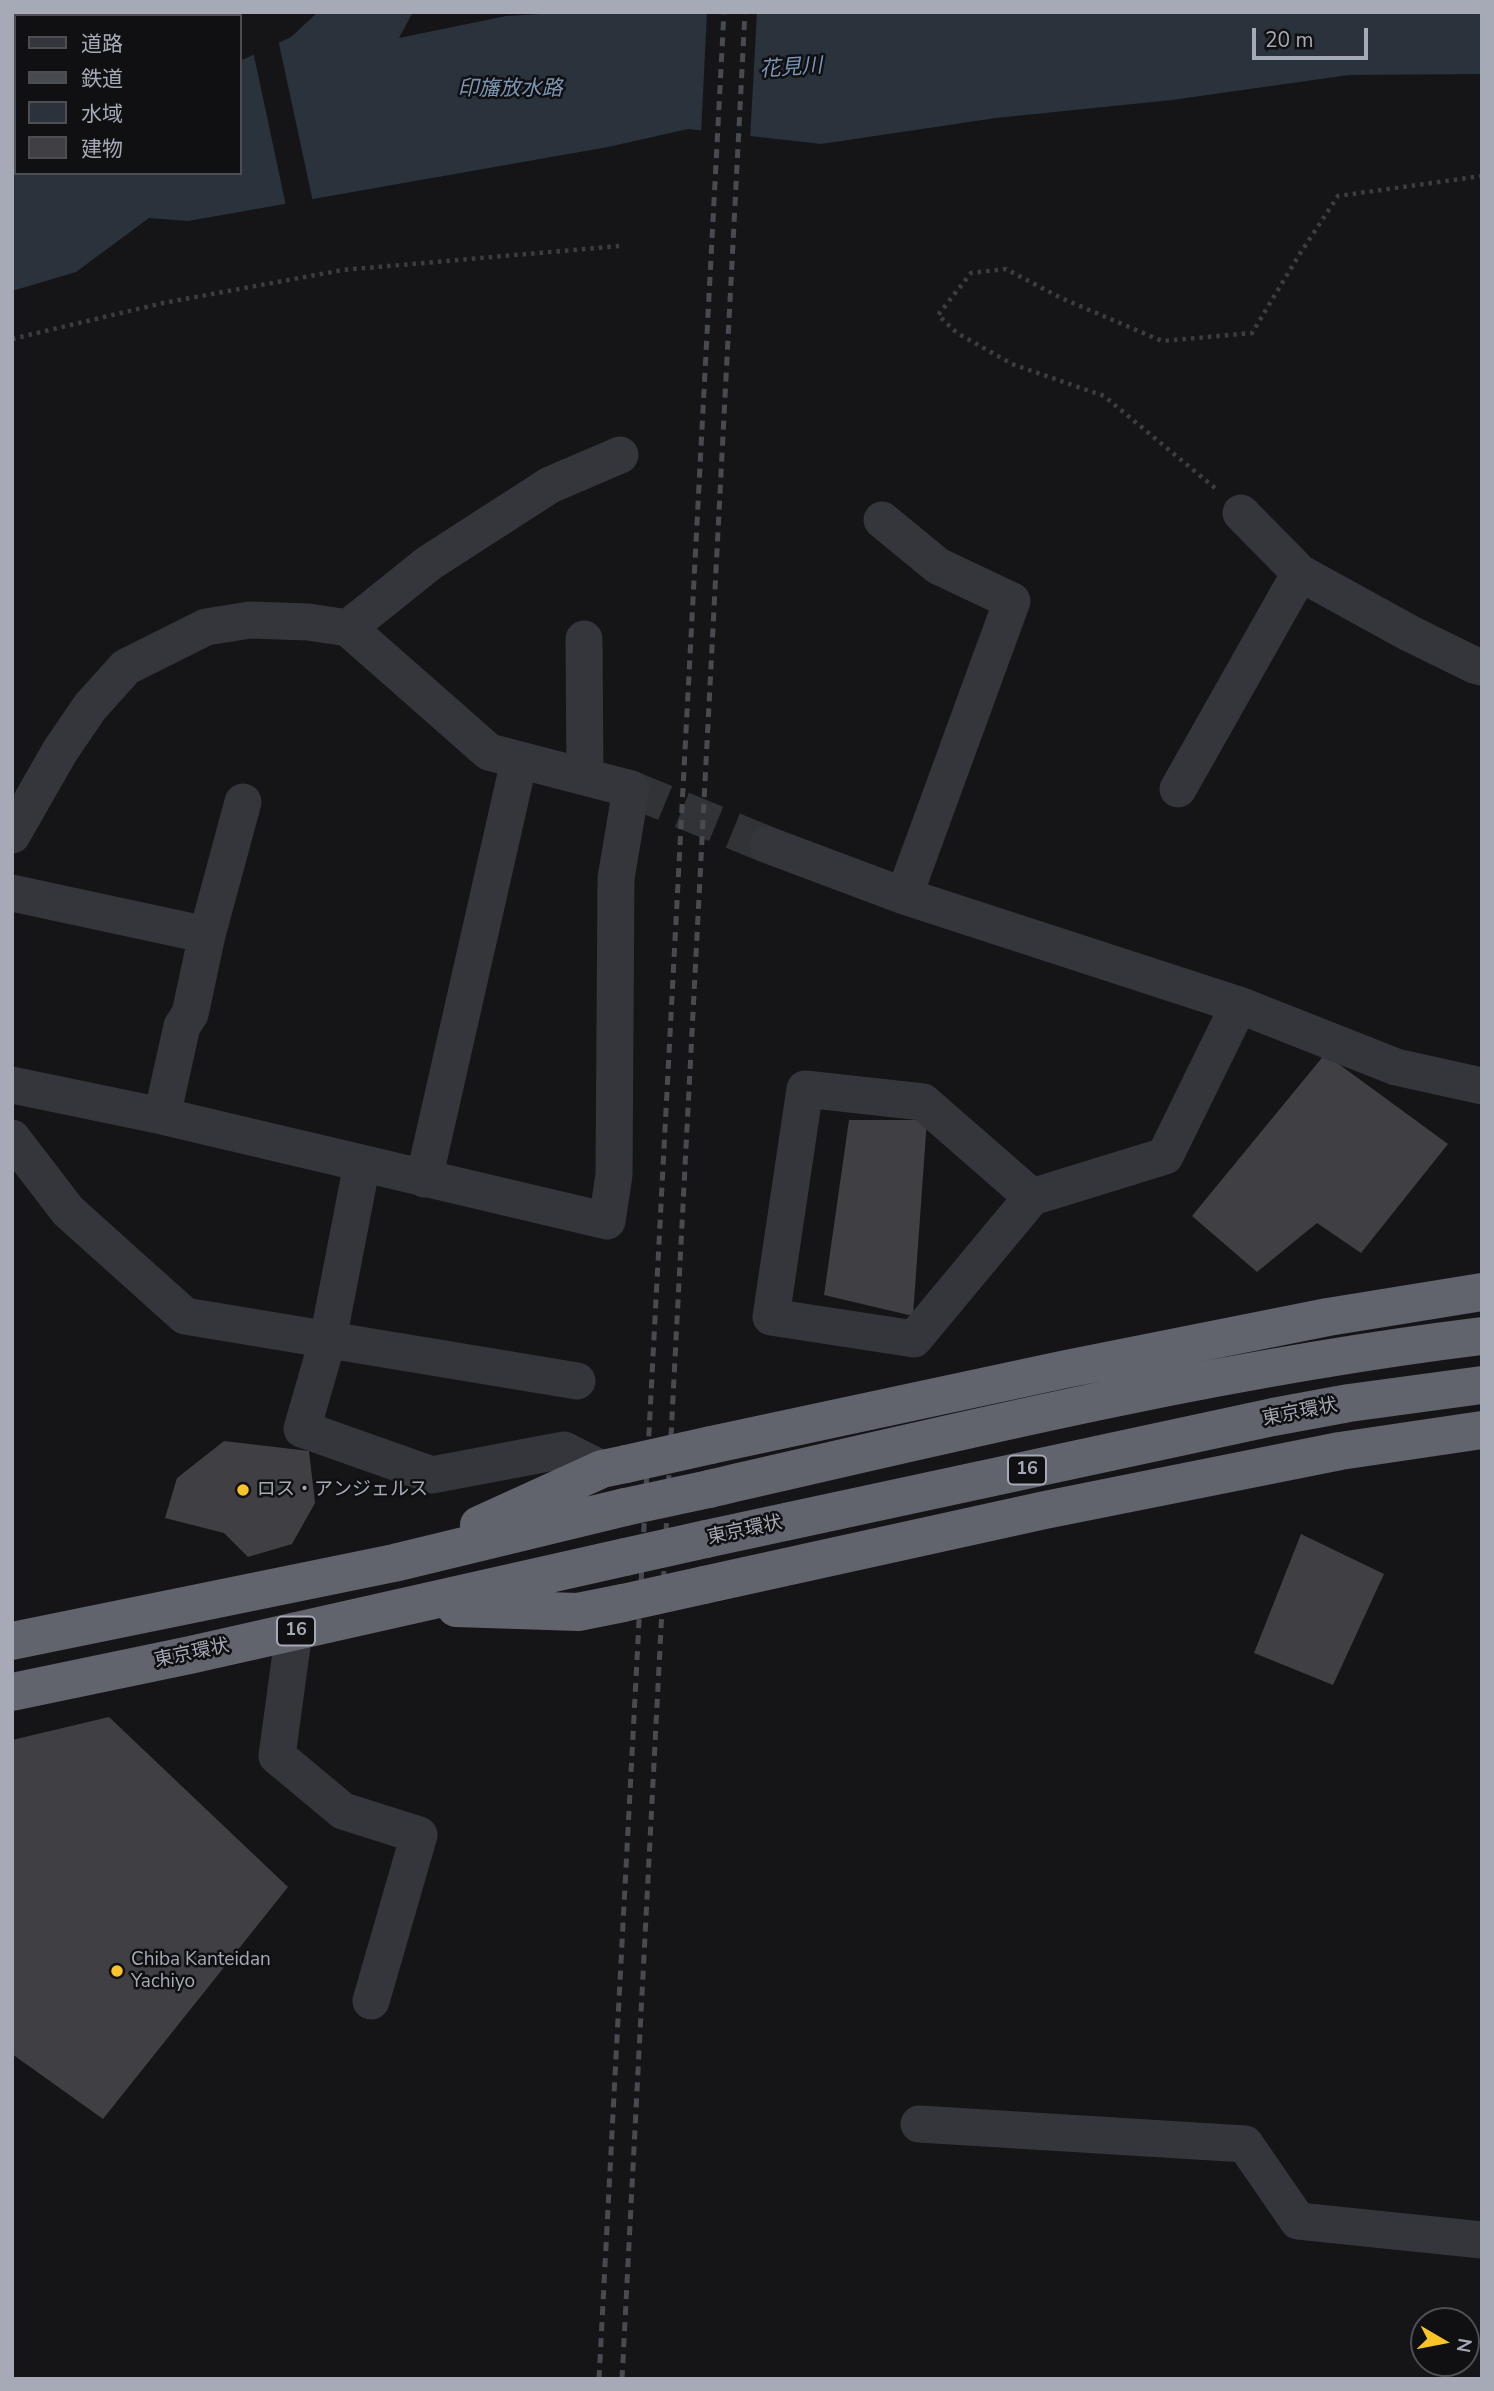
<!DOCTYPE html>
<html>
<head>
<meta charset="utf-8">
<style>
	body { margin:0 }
	#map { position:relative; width:1494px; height:2391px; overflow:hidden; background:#151517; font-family:"Nunito Sans","Noto Sans JP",sans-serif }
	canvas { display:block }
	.frame { position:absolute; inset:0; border:14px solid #a6aab7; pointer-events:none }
	.legend { position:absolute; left:14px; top:14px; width:228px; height:161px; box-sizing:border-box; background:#101012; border:2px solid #4c4e54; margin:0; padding:9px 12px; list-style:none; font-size:21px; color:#a6aab7 }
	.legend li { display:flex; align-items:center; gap:14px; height:35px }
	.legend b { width:35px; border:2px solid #4c4e54 }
	.north { position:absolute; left:1410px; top:2307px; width:70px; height:70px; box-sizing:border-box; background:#101012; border:2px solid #4c4e54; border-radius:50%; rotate:100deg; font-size:19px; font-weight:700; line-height:28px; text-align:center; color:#a6aab7 }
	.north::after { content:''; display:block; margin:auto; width:24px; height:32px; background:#fac429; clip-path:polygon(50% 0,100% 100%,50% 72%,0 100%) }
	.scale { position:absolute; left:1252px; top:28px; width:116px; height:32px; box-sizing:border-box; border:4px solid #a6aab7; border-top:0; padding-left:9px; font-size:21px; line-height:24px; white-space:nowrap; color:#a6aab7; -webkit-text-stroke:5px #101012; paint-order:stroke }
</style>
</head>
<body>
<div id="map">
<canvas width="1494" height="2391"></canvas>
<div class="frame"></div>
<ul class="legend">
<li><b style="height:9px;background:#35363c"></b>道路</li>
<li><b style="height:9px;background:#484a51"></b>鉄道</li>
<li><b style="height:19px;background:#2a323b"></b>水域</li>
<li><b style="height:19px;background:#3f3f44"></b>建物</li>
</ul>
<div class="north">N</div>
<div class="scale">20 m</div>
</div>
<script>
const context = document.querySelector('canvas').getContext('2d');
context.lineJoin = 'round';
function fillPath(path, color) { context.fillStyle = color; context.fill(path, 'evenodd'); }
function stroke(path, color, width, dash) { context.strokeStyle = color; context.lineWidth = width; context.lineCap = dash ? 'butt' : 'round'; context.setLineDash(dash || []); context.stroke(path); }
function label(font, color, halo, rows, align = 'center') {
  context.font = font + ' "Nunito Sans","Noto Sans JP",sans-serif'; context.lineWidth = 5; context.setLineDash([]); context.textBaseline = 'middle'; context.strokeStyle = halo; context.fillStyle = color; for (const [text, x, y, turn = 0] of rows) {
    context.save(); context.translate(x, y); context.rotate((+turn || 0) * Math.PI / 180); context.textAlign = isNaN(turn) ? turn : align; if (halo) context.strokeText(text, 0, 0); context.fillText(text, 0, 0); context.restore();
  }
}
fillPath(new Path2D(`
	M318 12H413L399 38 506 16 575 12H1482V74L1349 75 1172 100 996 118 821 144 688 129 608 147 188 221 149 218 76 272 12 291V108L16 107V173H240V61L291 37Z`), '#2a323b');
fillPath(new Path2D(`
	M707 12H757L750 140 701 134Z
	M278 39 313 202 286 206 253 51Z`), '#151517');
fillPath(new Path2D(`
	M1325 1054 1448 1144 1361 1253 1317 1223 1257 1272 1192 1216Z
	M849 1120H927L913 1316 824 1295Z
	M224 1441 309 1451 315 1503 292 1544 248 1557 224 1533 165 1518 177 1478Z
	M1301 1534 1384 1574 1333 1685 1254 1653Z
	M109 1717 288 1887 103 2119 12 2054V1740Z`), '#3f3f44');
stroke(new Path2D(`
	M631 789 768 845`), '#323337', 37, [37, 18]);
stroke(new Path2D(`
	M12 339 163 303 343 270 619 246
	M1215 488 1104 396 1012 364 957 333 938 315 971 273 1006 269 1061 298 1162 341 1252 333 1299 255 1338 196 1482 176`), '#3b3d43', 4.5, [3.5, 5]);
stroke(new Path2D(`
	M23 16 38 12
	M1241 513 1300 573 1409 633 1474 665 1482 667
	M882 520 938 566 1012 601 904 896
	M348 628 429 563 550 485 620 455
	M584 639 585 777
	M1178 789 1300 573
	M12 835 60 751 90 707 126 667 206 627 250 620 308 622 348 628 489 752 631 789 616 878 614 1175 607 1221 162 1116 12 1085
	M768 845 904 896 1239 1005 1396 1067 1482 1086
	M12 893 207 935
	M162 1116 182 1026 190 1014 207 935 243 802
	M12 1138 68 1211 185 1316 577 1381
	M362 1164 328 1339 302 1429 432 1475 564 1450 602 1469
	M424 1179 519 761
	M1032 1197 923 1102 805 1089 771 1317 914 1339 1032 1197 1165 1156 1239 1005
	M294 1631 277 1756 343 1811 419 1835 371 2001
	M919 2124 1245 2144 1298 2221 1482 2240`), '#35363c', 37);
stroke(new Path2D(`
	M711 1445 1066 1369 1328 1317 1482 1292
	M709 1489C964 1430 1221 1368 1482 1336
	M479 1525 602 1469 626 1464
	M706 1539 1273 1417 1349 1403 1482 1385
	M704 1585 1045 1510 1340 1451 1482 1430
	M456 1608 578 1612 623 1603
	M12 1641 394 1563 625 1507
	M12 1692 190 1655 625 1557`), '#61636d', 38);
stroke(new Path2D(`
	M599 2379 724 12
	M622 2379 745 12`), '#484a51', 5, [9, 7]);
stroke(new Path2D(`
	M626 1464 711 1445
	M625 1507 709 1489
	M625 1557 706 1539
	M623 1603 704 1585`), '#61636d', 38);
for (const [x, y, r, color] of [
	[243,1490,7,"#fac429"],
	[117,1971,7,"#fac429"]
]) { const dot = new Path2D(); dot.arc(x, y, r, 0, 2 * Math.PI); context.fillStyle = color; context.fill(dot); stroke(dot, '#101012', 2.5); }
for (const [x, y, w] of [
	[1027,1470,38],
	[296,1631,38]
]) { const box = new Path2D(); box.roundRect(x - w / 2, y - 14.5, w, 29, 5); context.fillStyle = '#101012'; context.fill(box); stroke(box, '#a6aab7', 2); }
label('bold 18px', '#a6aab7', null, [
	["16",1027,1470],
	["16",296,1631]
]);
label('19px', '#a6aab7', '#101012', [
	["東京環状",1300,1413,-11],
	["東京環状",745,1531,-12],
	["東京環状",192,1654,-12]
]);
label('19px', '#a6aab7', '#101012', [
	["ロス・アンジェルス",257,1490],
	["Chiba Kanteidan",131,1960],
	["Yachiyo",131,1982]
], 'left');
label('italic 21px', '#7b95b4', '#101012', [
	["花見川",791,69,-4],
	["印旛放水路",510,90]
]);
</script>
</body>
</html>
